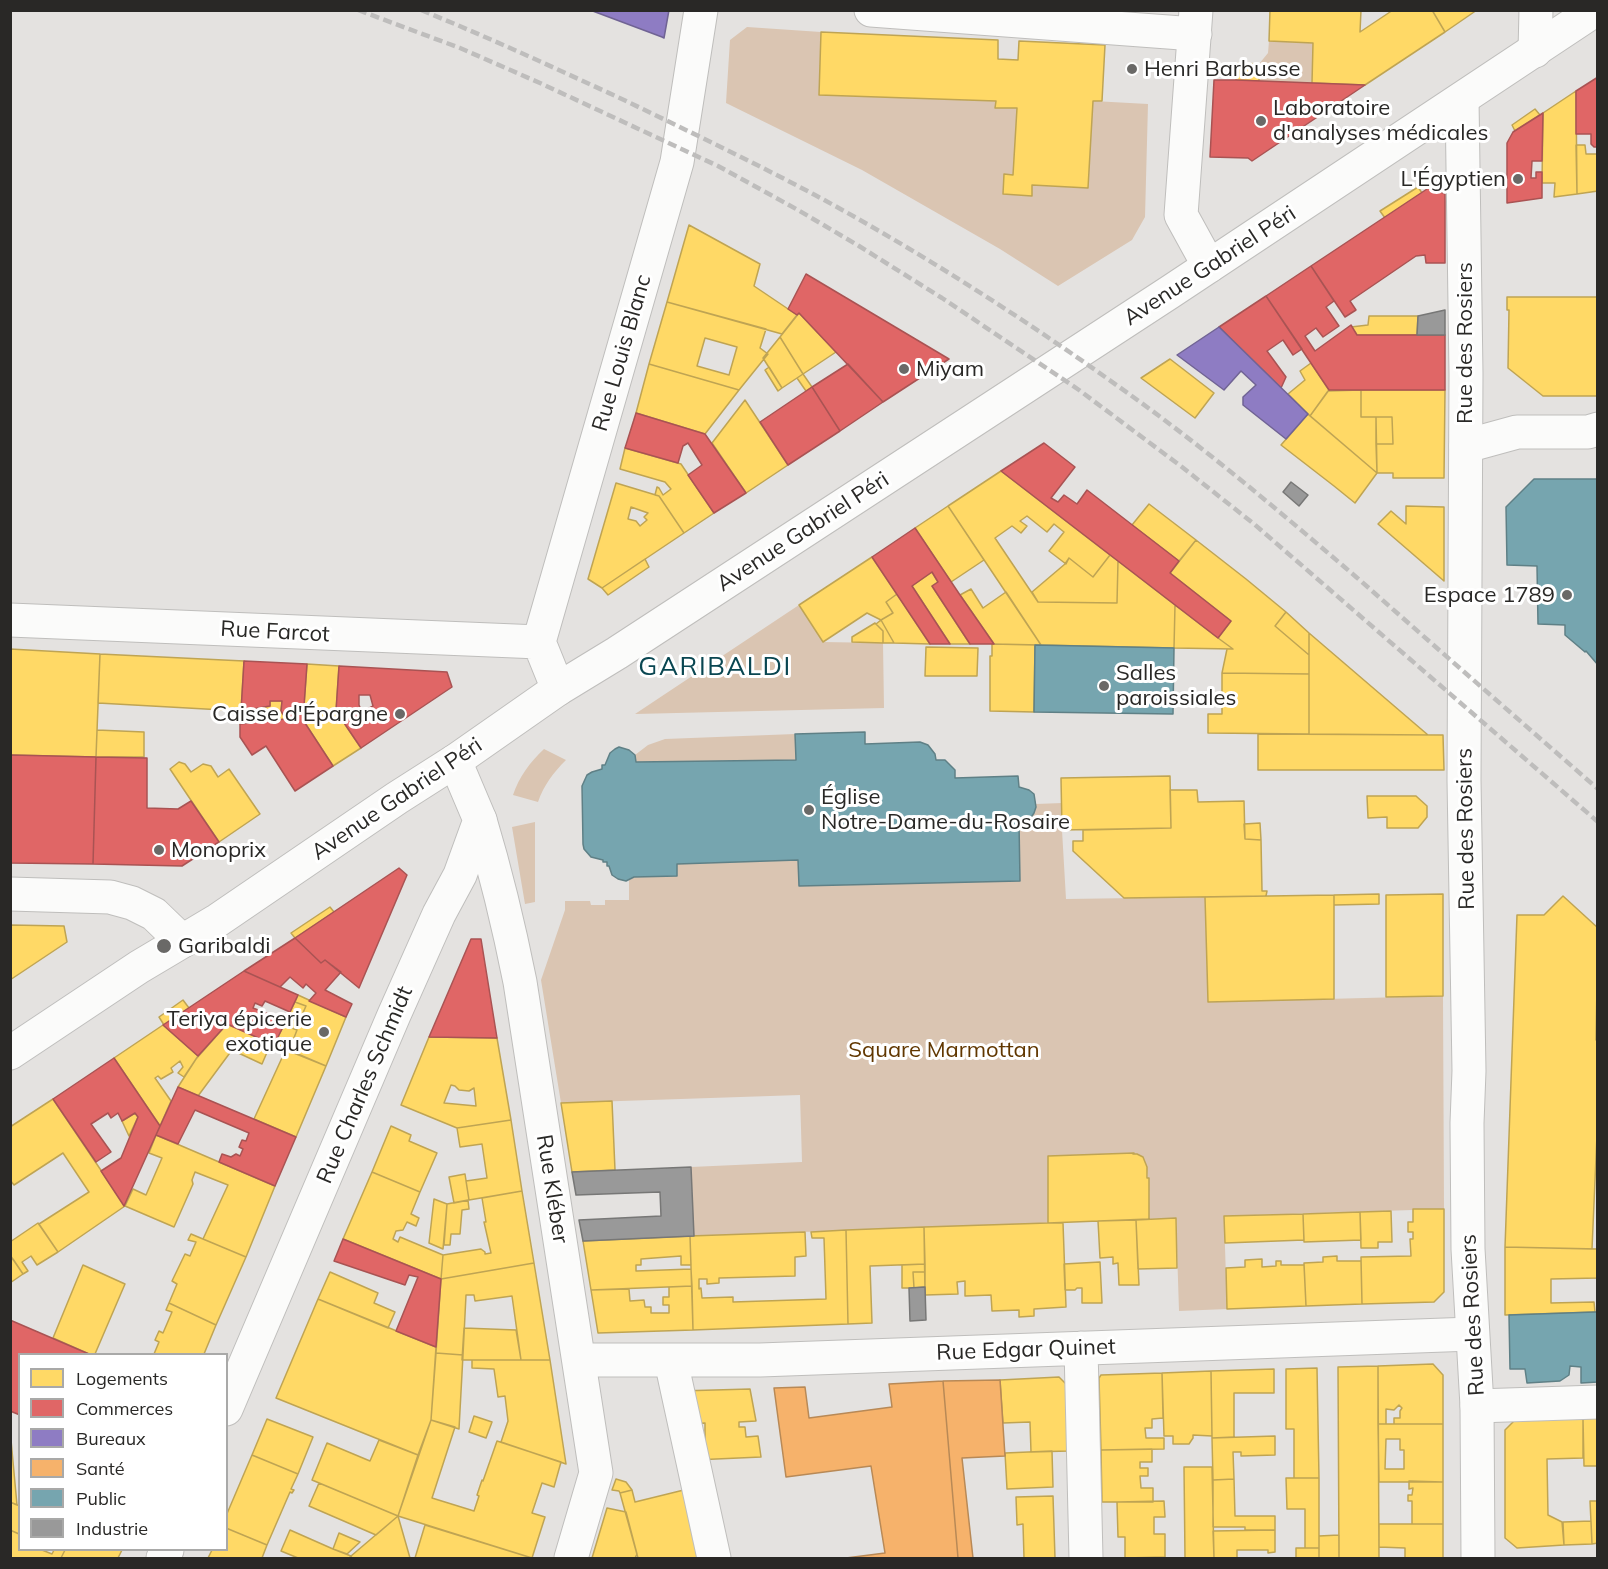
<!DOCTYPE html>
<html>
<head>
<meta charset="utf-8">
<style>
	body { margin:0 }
	#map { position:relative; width:1608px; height:1569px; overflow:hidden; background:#e4e2e0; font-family:Mulish,sans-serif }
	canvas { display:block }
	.frame { position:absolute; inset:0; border:12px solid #292826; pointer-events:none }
	.legend { position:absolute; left:18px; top:1353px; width:210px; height:198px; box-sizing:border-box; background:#fff; border:2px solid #a9a9a8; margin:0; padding:8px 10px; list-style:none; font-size:18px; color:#292826 }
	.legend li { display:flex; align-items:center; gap:12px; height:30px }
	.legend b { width:30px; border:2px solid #a9a9a8 }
</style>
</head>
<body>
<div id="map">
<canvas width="1608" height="1569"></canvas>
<div class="frame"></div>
<ul class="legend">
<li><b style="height:16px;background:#ffd966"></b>Logements</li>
<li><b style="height:16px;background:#e06666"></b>Commerces</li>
<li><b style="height:16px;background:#8e7cc3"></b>Bureaux</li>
<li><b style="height:16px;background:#f6b26b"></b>Santé</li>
<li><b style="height:16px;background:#76a5af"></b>Public</li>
<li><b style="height:16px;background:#999"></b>Industrie</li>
</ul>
</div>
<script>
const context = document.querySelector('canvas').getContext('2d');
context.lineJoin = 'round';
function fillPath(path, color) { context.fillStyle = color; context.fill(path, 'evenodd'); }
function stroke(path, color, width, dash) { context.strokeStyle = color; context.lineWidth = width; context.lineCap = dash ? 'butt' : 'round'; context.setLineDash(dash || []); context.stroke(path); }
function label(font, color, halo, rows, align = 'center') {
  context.font = font + ' Mulish,sans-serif'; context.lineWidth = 6; context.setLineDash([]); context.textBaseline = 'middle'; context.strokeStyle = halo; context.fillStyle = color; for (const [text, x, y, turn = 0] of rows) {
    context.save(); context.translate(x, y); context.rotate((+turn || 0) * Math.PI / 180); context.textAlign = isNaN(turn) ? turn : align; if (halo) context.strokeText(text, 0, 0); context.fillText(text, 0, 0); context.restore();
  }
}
fillPath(new Path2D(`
	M747 27 821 32 819 95 996 101 995 108H1017L1013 175H1004L1003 194 1031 196 1032 185 1088 188 1093 101 1148 104 1145 217 1132 240 1058 286 1000 249 862 170 726 103 730 40Z
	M1269 41 1313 43 1312 83 1259 81V64L1268 53Z
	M799 605 823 642 883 643 884 708 635 714Z
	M795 734 796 760 636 762 635 755 648 745 665 739Z
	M544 749 566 760C553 773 544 785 538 802L513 795C519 777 530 762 544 749Z
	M1062 803V830L1066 899 1205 897 1208 1002 1443 996 1444 1209 1224 1216 1227 1309 1179 1311 1176 1218 1149 1219C1149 1199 1151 1174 1143 1157L1137 1154 1048 1156V1223L694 1236 691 1167 802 1162 800 1095 561 1103 541 980 565 910V901H590L591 905H605V900H629V880L634 877 677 876V864L798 860 799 886 1020 881 1019 823C1029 821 1036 814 1036 804Z
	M535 822V902L525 904 512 827Z`), '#dac5b2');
const homes = new Path2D(`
	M1270 10H1361L1360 32 1393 10H1432L1445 32 1365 85 1312 83 1313 43 1269 41Z
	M1432 10H1477L1445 32Z
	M821 32 998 40V59L1018 60 1019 41 1105 45 1102 101H1093L1088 188 1032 185V196L1003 194 1004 174 1013 175 1017 108H995L996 101 819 95Z
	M1237 63 1259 64V81L1236 80Z
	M1576 91 1577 194 1554 197 1555 183H1542L1543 113Z
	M1535 109 1540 115 1515 131 1512 125Z
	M1576 145H1585L1586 154H1598V191L1577 194Z
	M1418 187 1422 193 1385 218 1380 211Z
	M689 225 760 264 754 286 797 315 782 334 667 302Z
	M1507 297H1598V396H1543L1508 368 1509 310H1507Z
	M667 302 766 329 760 348 768 354 739 390 649 364ZM705 338 737 347 729 375 697 366Z
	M799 313 836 352 803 374 780 337Z
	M1369 316H1418L1417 335H1357L1351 327 1368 325Z
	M780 337 803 374 782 388 763 358Z
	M1170 359 1214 393 1195 418 1141 378Z
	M1311 363 1329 390 1310 416 1288 394 1305 380 1300 371Z
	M649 364 739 390 705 434 636 413Z
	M769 367 782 388 778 391 765 370Z
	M803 374 812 387 806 391 797 378Z
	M1361 390H1445L1444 478H1393V473H1377L1376 444H1393L1392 417H1361Z
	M1361 390V417H1376L1377 473 1310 416 1328 391Z
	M745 400 788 465 746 493 712 443Z
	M1308 414 1377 473 1355 503 1334 486 1281 445Z
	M1376 417H1392L1393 444H1376Z
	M625 448 681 464 714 513 684 533 659 496 655 495 657 487 659 488 663 495 671 489 665 482 620 469Z
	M1001 471 1110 555 1093 577 1069 558 1066 564 1049 551 1064 532 1054 524 1047 532 1027 516 1020 521 1027 526 1021 533 1012 526 995 538 1038 602 1117 603 1118 561 1175 605 1174 648 1041 645 948 506Z
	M616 483 659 496 684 533 602 588 588 579ZM631 507 648 513 644 517 647 520 640 526 636 521 628 519Z
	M1149 504 1196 540 1179 561 1132 525Z
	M948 506 984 560 951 582 915 528Z
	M1406 506 1444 507V581L1378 524 1391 511 1406 524Z
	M1196 540 1246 579 1286 612 1275 626 1309 655V674L1222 673 1227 649H1233L1218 638 1231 621 1170 573Z
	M1110 555 1118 561 1117 603 1038 602 1032 592 1065 564 1069 558 1093 577Z
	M872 557 897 594 886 602 893 613 881 620 867 613 823 642 799 605Z
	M645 559 649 567 608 595 602 588Z
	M932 572 938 582 932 586 970 644H950L912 586Z
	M971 589 983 608 1006 592 1041 645 994 644 960 595Z
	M897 594 930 644 894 643 881 620 893 613 886 602Z
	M1175 605 1218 638 1233 649 1174 648Z
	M1286 612 1309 633V655L1275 626Z
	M881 620 894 643H883V631L876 624Z
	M875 623 883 631V643L852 642V637Z
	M1309 633 1428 735 1309 734Z
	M992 644 1035 645 1034 712 990 711V656H992Z
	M926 647 978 648 977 676H925Z
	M10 649 100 654 96 757 11 755 10 776Z
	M100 654 244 661 241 711 98 703Z
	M307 664 339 666 336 711 361 748 333 766 303 720Z
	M1222 673 1309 674V734L1208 733V714H1222Z
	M270 701H282L281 711 286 719 240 724 241 711 270 706Z
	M97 730 144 732V757H96Z
	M1258 734 1443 735 1444 770H1258Z
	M179 762 185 764 191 772 203 764 211 766 218 777 229 769 260 814 219 842 170 769Z
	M1170 776 1171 828 1062 830 1061 778Z
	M1170 790H1197L1198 802 1244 801 1245 839 1261 840 1262 891H1267L1266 896 1124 898 1073 851V841H1083V830L1171 828Z
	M1367 796H1416L1427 806V817L1418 828H1387V817L1368 818Z
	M1260 823 1261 840 1245 839 1244 824Z
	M1379 894V904L1334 905V895Z
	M1443 894V996L1386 997V895Z
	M1334 895V999L1208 1002 1205 897Z
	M1563 896 1598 928 1596 1040H1598V1112L1592 1249 1505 1247 1517 915H1544Z
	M330 907 334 912 295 938 291 933Z
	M10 925 64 926 67 942 10 980Z
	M298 995 346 1017 326 1066 274 1045 278 1037 292 1043 297 1030 289 1027V1022L292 1020H295L298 1014 302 1015 306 1006 295 1002Z
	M183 1000 189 1008 164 1025 159 1017Z
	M295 1002 306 1006 302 1015 298 1014 295 1020H292L289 1022V1027L297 1030 292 1043 278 1037Z
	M227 1024 271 1043 262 1064 232 1050 198 1096 178 1087 196 1059Z
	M163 1025 198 1056 184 1077 178 1073 183 1067 180 1061 171 1068 173 1072 161 1079 158 1076 155 1078 171 1101 160 1126 114 1058Z
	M429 1037 497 1038 511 1120 457 1128 401 1105ZM451 1085 455 1086 459 1090 469 1091 474 1088 476 1106 444 1103Z
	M286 1049 326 1066 296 1137 254 1119Z
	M53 1099 125 1206 58 1252 39 1224 89 1192 63 1153 14 1185 10 1180V1127Z
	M612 1101 615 1170 572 1172 561 1103Z
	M135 1113 138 1117 129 1136 122 1121Z
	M511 1120 522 1191 469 1200 466 1181 487 1178 482 1144 460 1147 457 1128Z
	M391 1126 411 1135 409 1141 437 1153 420 1192 372 1172Z
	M156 1135 275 1186 246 1257 203 1239 228 1185 195 1172 192 1180 193 1184 174 1227 125 1206 133 1189 146 1195 162 1158 149 1153Z
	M1134 1153 1133 1154H1137L1143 1157 1147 1167V1178H1149V1219L1048 1223V1156Z
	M372 1172 420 1192 411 1214 419 1218 416 1226 407 1222 403 1230 396 1231 393 1239 398 1242 400 1237 443 1255 441 1279 343 1239Z
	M465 1174 469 1200 454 1203 449 1177Z
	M522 1191 534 1263 441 1279 443 1255 481 1249 485 1252V1254L491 1253 484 1222H486L482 1198Z
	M434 1199 447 1204 443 1249 429 1243Z
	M468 1200 469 1209 462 1210 460 1234H451L450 1245H444L447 1204Z
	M1413 1209H1444V1292L1434 1302 1362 1304 1361 1257 1411 1256 1410 1239H1413V1232H1408V1222H1413Z
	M1391 1211 1392 1242H1378V1248H1361L1360 1212Z
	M1360 1212 1361 1240 1304 1242 1303 1214Z
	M1303 1214 1304 1240 1225 1243 1224 1216Z
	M1176 1218 1177 1268 1138 1269 1136 1220Z
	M1136 1220 1139 1285H1119L1118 1263 1113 1264V1257L1100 1258 1098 1221Z
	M38 1223 58 1252 37 1265 31 1256 22 1262 28 1271 23 1274 10 1255V1242Z
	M1048 1223H1063L1066 1307 1034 1309V1316L1019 1317V1310L992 1311 991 1295 965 1296V1281L957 1282 958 1294 925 1295 924 1227Z
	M924 1227 925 1264 870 1266 872 1323 848 1324 846 1230Z
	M846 1230 848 1324 693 1330 690 1236 805 1232 806 1256 795 1257V1276L719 1278V1283L707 1284V1279H699V1289L701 1288 702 1298 733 1297V1302L826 1299 824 1238H812L811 1232Z
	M191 1234 246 1257 216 1325 169 1303 177 1284 172 1281 185 1254 190 1256 196 1242 188 1240Z
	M690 1236 691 1265H681V1256L641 1259V1265H636V1271L691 1269 692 1286 591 1290 583 1241Z
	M1505 1247 1598 1249V1278L1551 1279V1303L1594 1302 1595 1312 1505 1315Z
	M1337 1256V1261H1361L1362 1304 1306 1306 1304 1263 1323 1262V1257Z
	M13 1259 23 1274 10 1283V1260Z
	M1262 1259V1267L1276 1266V1261H1281V1265H1304L1306 1306 1227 1309 1226 1268 1245 1267V1260Z
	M1100 1262 1102 1303H1082V1288H1077L1075 1290H1065L1064 1264Z
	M534 1263 550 1360H521L512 1296 475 1301 474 1295H466L463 1355 436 1353 441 1279Z
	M925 1264V1272H913L914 1288H902V1265Z
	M83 1265 125 1284 95 1354H89L53 1338Z
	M330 1272 378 1293 374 1303 395 1312 388 1328 318 1299Z
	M913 1272H925V1287L914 1288Z
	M692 1286 693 1330 598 1333 591 1290 629 1289 630 1301 644 1300 645 1307H651V1313H669V1305H663V1297H669V1287Z
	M318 1299 436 1347 431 1420 418 1455 276 1398Z
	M169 1303 216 1325 204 1354H154L159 1342 155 1340 159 1331 163 1333 172 1312 166 1310Z
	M464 1328 516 1330 521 1360H462Z
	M436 1353 463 1355 459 1429 431 1420Z
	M472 1360H550L566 1464 501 1442 508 1421 505 1396 498 1397 494 1369 472 1368Z
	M1433 1364 1443 1375V1424H1394V1418H1400V1411L1402 1408 1399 1405 1394 1410 1386 1409V1424H1378V1366Z
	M1378 1366 1379 1558H1339L1338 1367Z
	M1317 1368 1319 1478H1294V1429H1286V1369Z
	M1274 1369V1393H1234V1437L1212 1438 1211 1371Z
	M1211 1371 1212 1436 1193 1435V1438L1189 1444H1173V1436H1164L1162 1373Z
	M1162 1373 1163 1418 1152 1419V1428H1145L1146 1438H1164V1449L1101 1450 1099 1378 1101 1375Z
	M1059 1377 1067 1385 1069 1451 1031 1452 1030 1422 1003 1423 1000 1380Z
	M750 1389 756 1421 739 1422V1427H745L746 1437 758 1436 761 1457 694 1460 690 1439H705V1423L686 1424 679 1391Z
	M474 1416 492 1422 486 1438 469 1432Z
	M1583 1418V1458L1547 1459 1548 1515 1562 1522 1564 1545 1517 1548 1505 1538V1430L1514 1421Z
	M1583 1418H1597L1598 1466H1584Z
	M267 1419 313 1437 298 1474 252 1455Z
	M431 1420 455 1427 432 1498 474 1511 479 1496 477 1495 482 1480 483 1481 497 1441 561 1462 554 1487 542 1483 532 1513 545 1517 532 1558 398 1516Z
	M1378 1424H1443V1482H1379ZM1386 1439H1400V1450H1404V1469H1385Z
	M10 1429 17 1505 10 1502Z
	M1275 1436V1455L1241 1456V1452H1233L1234 1479 1213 1480 1212 1438Z
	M379 1440 418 1455 398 1516 312 1480 327 1443 370 1461Z
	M1152 1449V1462H1140V1468H1148V1476H1140L1141 1488H1153V1502H1102L1101 1450Z
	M1052 1451 1053 1487 1007 1489 1005 1453Z
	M252 1455 298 1474 291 1489 294 1490 292 1493 290 1492 267 1545 226 1528V1516Z
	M1184 1467H1212L1214 1558H1185Z
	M1286 1478H1319V1548H1305V1509H1287Z
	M616 1479 626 1482 632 1490 620 1493 619 1491 612 1490Z
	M1234 1479 1235 1516H1275V1530H1245V1527H1213V1480Z
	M1409 1481 1443 1482V1524H1412V1501H1408V1495H1412L1413 1488 1409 1489Z
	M319 1483 398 1516 376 1535 309 1506Z
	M692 1488 708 1558H638L620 1493 632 1490 635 1502Z
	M1053 1496 1055 1558H1024L1023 1524 1017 1525 1016 1497Z
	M1164 1501 1165 1517H1154V1534H1165V1557L1125 1558V1537H1118L1117 1502Z
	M1590 1501H1598V1543L1592 1544Z
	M10 1502 20 1506V1538L19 1534 10 1530Z
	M607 1508 626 1512 637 1554 635 1558H592Z
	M398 1516 410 1558H352L351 1556Z
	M1591 1521 1592 1544 1564 1545 1563 1522Z
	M1379 1524H1443V1558H1405V1548L1379 1547Z
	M425 1525 532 1558H535H415Z
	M226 1528 267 1545 262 1558H208L212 1550H226Z
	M10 1530 19 1534 20 1550H42L52 1554 54 1550H65L61 1558H10Z
	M290 1530 333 1549 351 1556 349 1558H298L281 1551Z
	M1275 1530V1552L1268 1553V1550H1237V1558H1214L1213 1531Z
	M339 1533 360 1542 347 1554 333 1549Z
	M1339 1535V1558H1319V1536Z
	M1296 1548H1319V1558H1296Z
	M65 1550H122L118 1558H61Z`);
fillPath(homes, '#ffd966');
stroke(homes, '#bfa453', 1.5);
const shops = new Path2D(`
	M1598 77V147H1594L1591 144V134H1576V91Z
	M1214 80H1236L1365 85 1252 161 1248 158 1210 157Z
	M1543 113 1542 161H1532L1531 178H1536V172H1542V198L1507 203V143L1513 132Z
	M1430 187 1445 194V263H1426L1425 255 1416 256 1350 301 1356 310 1345 317 1311 266Z
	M1311 266 1334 301 1326 307 1339 326 1323 337 1316 328 1305 336 1315 351 1351 325 1357 335H1445V390H1329L1266 296Z
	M806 274 949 359 883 402 799 313 797 315 788 309Z
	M1266 296 1302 349 1293 355 1283 340 1267 351 1286 377 1281 388 1219 327Z
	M848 364 883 402 840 431 812 387Z
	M812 387 840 431 788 465 760 422Z
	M636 413 705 434 746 493 714 513 688 475 702 465 688 443 683 446 678 463 625 448Z
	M1044 443 1075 467 1051 498 1058 502 1064 495 1077 504 1087 490 1179 561 1170 573 1231 621 1218 638 1001 471Z
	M915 528 960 595 994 644H970L932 586 938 582 932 572 912 586 950 644H930L872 557Z
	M244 661 307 664 303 720 333 766 295 791 266 746 252 755 240 737V724L286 719 281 711 282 701H270V706L241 711Z
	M339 666 447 672 452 687 361 748 336 711ZM359 695H370L373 706 362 712 359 705Z
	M11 755 96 757 93 864 10 863Z
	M96 757 147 758V808L178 809 191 801 219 842 182 866 93 864Z
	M399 868 407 875 359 988 325 960 321 963 295 938Z
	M295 938 321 963 325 960 341 972 325 990 352 1004 346 1017 309 1001 316 993 306 984 303 988 290 977 280 987 244 971Z
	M471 939H481L497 1038 429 1037Z
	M244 971 298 995 290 1012 265 1001 262 1006 255 1003 253 1008 286 1021 274 1045 227 1024 198 1056 163 1025Z
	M114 1058 160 1126 124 1206 101 1171 121 1158 138 1117 135 1113 122 1121 118 1113 111 1118 108 1113 91 1124 111 1152 96 1162 53 1099Z
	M178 1087 296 1137 275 1186 219 1162 222 1154 231 1157 236 1154 240 1156 243 1149 239 1147 242 1140 246 1141 249 1133 195 1110 178 1144 156 1135Z
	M343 1239 441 1279 436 1347 396 1331 418 1277 409 1275 405 1285 334 1261Z
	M10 1320 89 1354H20V1415L10 1411Z`);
fillPath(shops, '#e06666');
stroke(shops, '#a95353', 1.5);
const offices = new Path2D(`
	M590 10H669L664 38 662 37Z
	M1219 327 1308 414 1286 439 1243 405V397L1256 385 1241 371 1224 390 1177 355Z`);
fillPath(offices, '#8e7cc3');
stroke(offices, '#706394', 1.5);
const health = new Path2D(`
	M1000 1380 1005 1456 962 1458 973 1558H958L943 1381Z
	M943 1381 958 1558H846L885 1553 871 1466 786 1477 774 1388 805 1387 809 1418 892 1407 889 1384Z`);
fillPath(health, '#f6b26b');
stroke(health, '#b88956', 1.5);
const public = new Path2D(`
	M1534 479H1598V665L1586 651 1585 652 1565 635V625L1538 624 1537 566 1507 565 1506 507Z
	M1035 645 1174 648 1173 714 1034 712Z
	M865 732V744L920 742 928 745 935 754 936 760H945L955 770V778L1018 776 1019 787 1029 790 1034 794 1036 807 1034 813 1030 819 1019 823 1020 881 799 886 798 860 677 864V876L634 877 626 881 618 879 612 875 609 866H607V862H603V860L591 857 584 849 583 844 582 786 587 775 592 772 602 769V765H605L610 753 615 749 619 747 629 750 635 755 636 762 796 760 795 734Z
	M1595 1312H1598V1382L1581 1383V1367L1570 1366 1569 1375 1560 1381 1527 1383 1525 1369H1510L1509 1315Z`);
fillPath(public, '#76a5af');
stroke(public, '#5f8086', 1.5);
const industry = new Path2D(`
	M1445 310V335H1417L1418 316Z
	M1291 482 1308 495 1299 506 1283 492Z
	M691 1167 694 1236 583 1241 579 1220 661 1216 660 1192 576 1195 572 1172Z
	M925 1287 926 1320 910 1321 909 1288Z`);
fillPath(industry, '#999');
stroke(industry, '#777776', 1.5);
const minor = new Path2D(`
	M871 10 1195 34
	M1196 10 1181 215 1209 266
	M1535 51 1536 10
	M1466 446 1517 432H1588L1598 429
	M10 620 539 642
	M558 689 539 642 677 162 701 10
	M480 820C496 873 509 927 520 982L596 1473 571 1558
	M10 894 110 897 132 903 154 914 182 941
	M1081 1348 1086 1558
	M579 1360H760L1472 1334
	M671 1361 714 1558
	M1477 1406 1598 1402`);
const tertiary = new Path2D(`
	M1462 99 1466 374 1464 780 1469 1071 1467 1123 1468 1249 1477 1406 1478 1558
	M226 1409 394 1015 439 914 460 875 480 820 455 761
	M163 1558 167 1550`);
const primary = new Path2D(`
	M10 1053 139 967 218 920 397 798 455 761 558 689 617 653 1170 292 1595 10`);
stroke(minor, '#bfbebc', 35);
stroke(tertiary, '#bfbebc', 35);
stroke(primary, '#bfbebc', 35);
stroke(minor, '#fbfbfa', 33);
stroke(tertiary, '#fbfbfa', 33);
stroke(primary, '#fbfbfa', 33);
stroke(new Path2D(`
	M358 10 460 48 540 83 718 166 798 210 859 246 942 298 1079 390 1182 467 1254 524 1598 822
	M421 10C490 38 557 69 624 100 688 131 753 162 815 195 924 254 1029 322 1129 394 1210 452 1286 517 1362 582 1440 651 1519 720 1598 789`), '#bebdbc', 4.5, [9, 4.5]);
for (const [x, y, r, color] of [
	[1132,69,6,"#6a6967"],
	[1261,121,6,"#6a6967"],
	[1518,179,6,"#6a6967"],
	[904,369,6,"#6a6967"],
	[1567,595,6,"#6a6967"],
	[1104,686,6,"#6a6967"],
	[400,714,6,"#6a6967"],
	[809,810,6,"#6a6967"],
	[159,850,6,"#6a6967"],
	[164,946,8,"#6a6967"],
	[324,1032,6,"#6a6967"]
]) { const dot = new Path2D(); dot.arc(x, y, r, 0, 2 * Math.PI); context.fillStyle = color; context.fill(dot); stroke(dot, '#fff', 2); }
label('22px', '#292826', '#fff', [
	["Henri Barbusse",1144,69],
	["Laboratoire",1273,108],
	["d'analyses médicales",1273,133],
	["L'Égyptien",1506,179,"right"],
	["Miyam",916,369],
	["Espace 1789",1555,595,"right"],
	["Salles",1116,673],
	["paroissiales",1116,698],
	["Caisse d'Épargne",388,714,"right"],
	["Église",821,797],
	["Notre-Dame-du-Rosaire",821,822],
	["Monoprix",171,850],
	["Garibaldi",178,946],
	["Teriya épicerie",312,1019,"right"],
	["exotique",312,1044,"right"]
], 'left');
label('22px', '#292826', '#fff', [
	["Avenue Gabriel Péri",1210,266,-33],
	["Rue des Rosiers",1465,343,-90],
	["Rue Louis Blanc",622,353,-74],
	["Avenue Gabriel Péri",803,532,-33],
	["Rue Farcot",275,632,3],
	["Avenue Gabriel Péri",397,799,-34],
	["Rue des Rosiers",1466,829,-91],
	["Rue Charles Schmidt",365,1085,-67],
	["Rue Kléber",552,1189,81],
	["Rue des Rosiers",1473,1315,-93],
	["Rue Edgar Quinet",1026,1350,-2]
]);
label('22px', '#613700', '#fff', [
	["Square Marmottan",944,1050]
]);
context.letterSpacing = '1.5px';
label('26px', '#094651', '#fff', [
	["GARIBALDI",715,667]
]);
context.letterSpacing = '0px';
</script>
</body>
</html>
